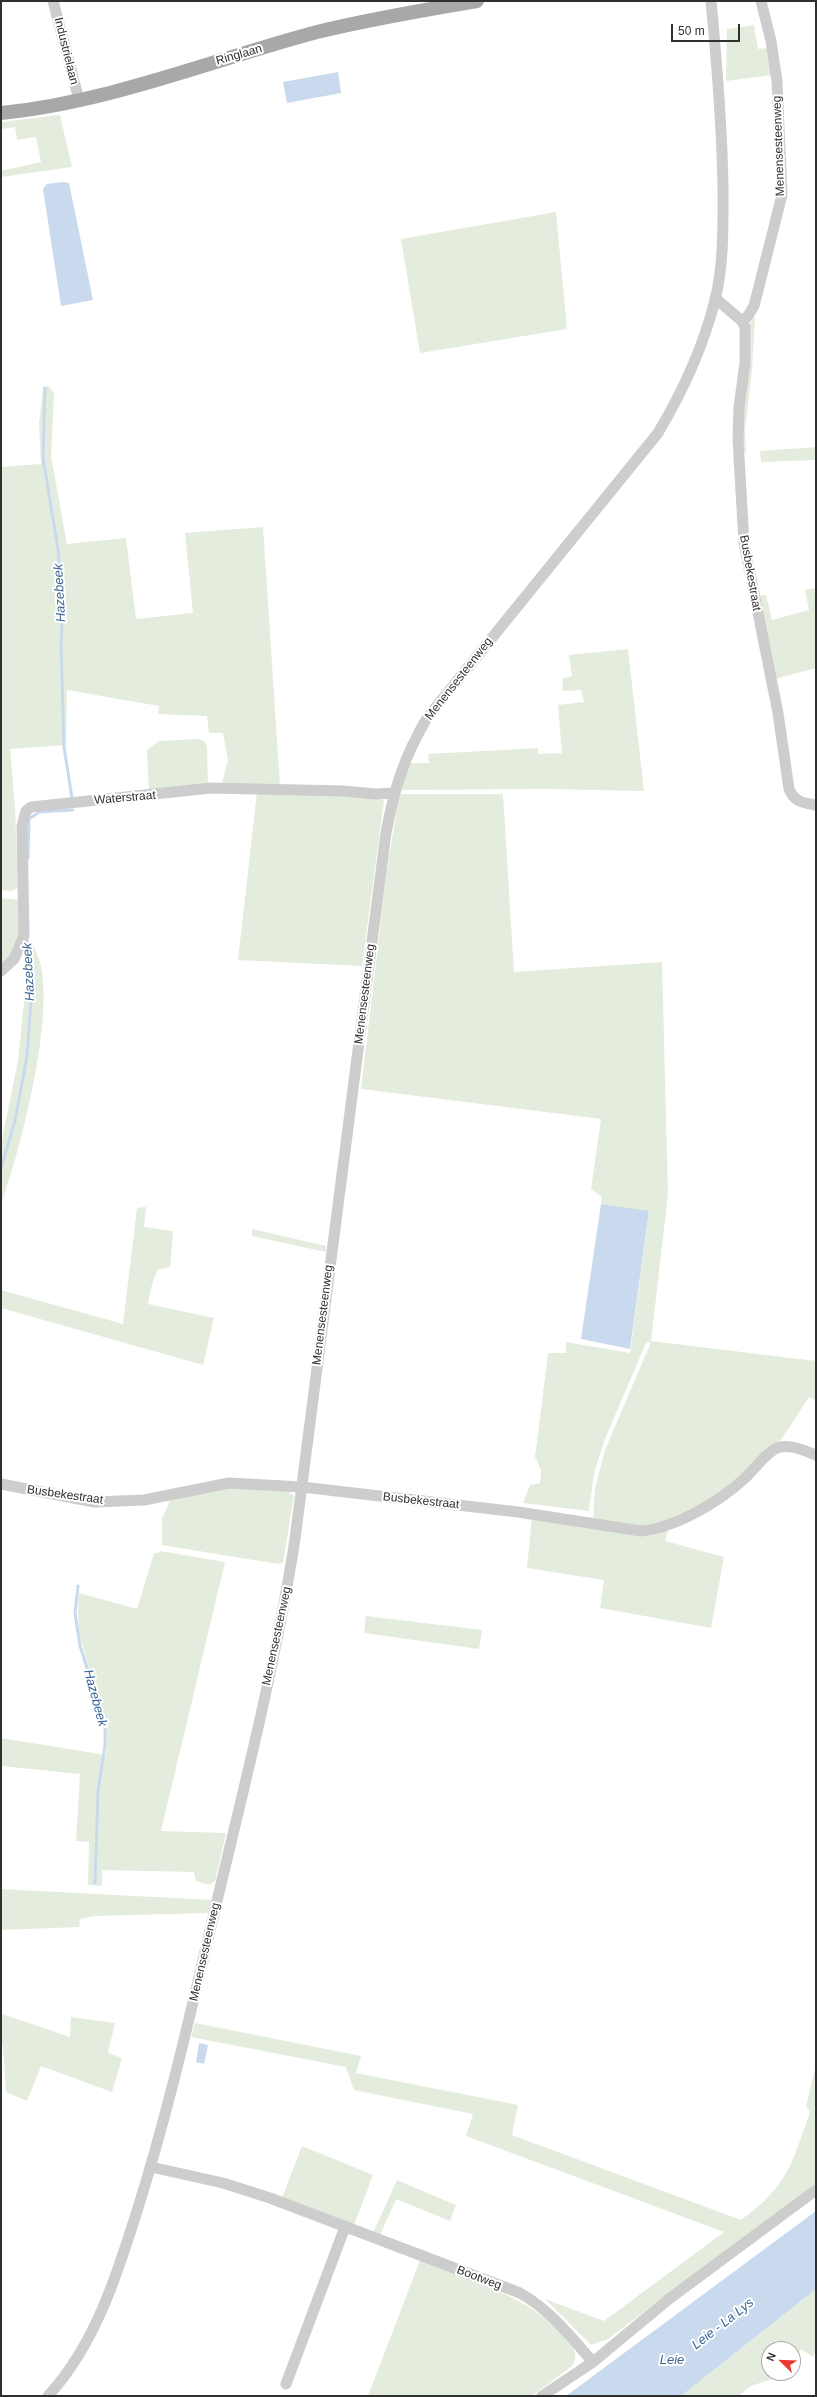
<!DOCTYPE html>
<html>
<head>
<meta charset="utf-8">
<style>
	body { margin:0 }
	#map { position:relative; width:817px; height:2397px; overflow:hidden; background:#fff; font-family:Helvetica,sans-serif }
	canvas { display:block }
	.frame { position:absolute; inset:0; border:2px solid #303030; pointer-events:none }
	.north { position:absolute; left:761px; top:2341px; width:40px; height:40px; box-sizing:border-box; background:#fff; border:1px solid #acacac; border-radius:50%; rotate:293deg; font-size:11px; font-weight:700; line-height:16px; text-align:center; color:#303030 }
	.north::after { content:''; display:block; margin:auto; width:14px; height:18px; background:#ec392d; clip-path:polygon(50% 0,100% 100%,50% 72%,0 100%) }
	.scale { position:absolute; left:671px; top:24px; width:69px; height:18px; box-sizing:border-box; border:2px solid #303030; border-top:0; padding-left:5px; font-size:12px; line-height:14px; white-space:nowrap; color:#303030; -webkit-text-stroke:3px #fff; paint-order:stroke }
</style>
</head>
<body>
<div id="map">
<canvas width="817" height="2397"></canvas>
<div class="frame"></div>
<div class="north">N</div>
<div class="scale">50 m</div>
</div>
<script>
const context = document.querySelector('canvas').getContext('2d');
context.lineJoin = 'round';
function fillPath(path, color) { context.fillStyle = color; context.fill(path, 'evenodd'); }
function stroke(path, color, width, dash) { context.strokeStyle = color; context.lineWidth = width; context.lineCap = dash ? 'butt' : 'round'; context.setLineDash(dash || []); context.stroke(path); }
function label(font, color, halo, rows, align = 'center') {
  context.font = font + ' Helvetica,sans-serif'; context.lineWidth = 4; context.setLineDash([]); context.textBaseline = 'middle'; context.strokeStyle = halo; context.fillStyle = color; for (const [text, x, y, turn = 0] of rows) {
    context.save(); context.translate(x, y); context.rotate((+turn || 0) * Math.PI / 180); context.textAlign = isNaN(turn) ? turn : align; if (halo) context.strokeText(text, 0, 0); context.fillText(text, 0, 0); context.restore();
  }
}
fillPath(new Path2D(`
	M754 25 758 49 768 48 773 75 726 81 727 29Z
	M60 115 72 167 1 177V171L41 162 36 137 17 140 15 127 1 129V122Z
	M556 212 567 329 420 353 401 239Z
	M755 317 752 370 745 431 746 452 741 453 748 325Z
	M48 386 53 391 54 395 51 456 67 544 126 538 136 619 193 613 185 533 263 527 280 785 221 786 228 760 223 733H209L207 716 158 714 159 706 67 690 66 745 10 749 15 807 18 888 12 891 1 890V467L41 464 39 424 43 387Z
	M816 447V460L761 462 760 451Z
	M816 588V668L775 679 759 596 766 595 772 620 809 610 805 590Z
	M628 649 644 791 547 789 401 790 409 763H429L428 754 538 748V754L562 753 558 705 584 702 581 690 562 691 563 678 572 676 569 655Z
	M199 739 204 741 207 746 208 786 149 792 147 750 159 741Z
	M257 792 380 797 384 801 362 966 238 960Z
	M399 794H503L514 972 662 962 668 1194 651 1341 816 1361V1401L809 1397C800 1411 791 1425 782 1438 759 1467 684 1524 647 1528 632 1529 608 1522 593 1520L595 1488 605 1450 651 1342 646 1343 605 1439 594 1473 589 1511 523 1503 530 1485 540 1483 541 1470 535 1457 548 1353H566V1342L630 1353 649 1212 601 1204 602 1197 591 1189 601 1119 361 1089 386 877Z
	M1 898 19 900 20 943 1 967Z
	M32 945C65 986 19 1156 1 1204V1144L18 1061 26 983 25 955Z
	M146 1207 144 1227 173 1231 170 1267 158 1270C152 1281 150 1292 148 1304L214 1318 203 1365 1 1308V1290L123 1324 137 1208Z
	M252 1229 326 1246V1252L252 1236Z
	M233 1487 287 1490 294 1496 283 1563 278 1564 162 1545V1519L170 1500Z
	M532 1517 669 1528 665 1541 724 1557 711 1628 600 1608 604 1580 527 1568Z
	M160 1551 225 1562 161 1831 226 1833 215 1881 210 1885 196 1881 194 1872 102 1870V1886L88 1885 89 1842 76 1841 80 1774 1 1766V1738L106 1755C111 1716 93 1684 83 1648 78 1631 77 1611 79 1593L137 1609 154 1553H158Z
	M366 1616 482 1630 479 1649 364 1633Z
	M1 1889 212 1900 210 1913 95 1916 80 1919 79 1927 1 1930Z
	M1 2011 2 2014 70 2037 71 2017 115 2023 108 2053 122 2058 112 2092 41 2066 27 2101 6 2092 3 2046H1Z
	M195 2023 361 2056 356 2073 518 2105 512 2135 741 2220C788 2186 792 2163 810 2112L806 2107 816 2064V2183L608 2339 591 2345 545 2299 604 2321 724 2232 466 2136 473 2114 354 2090 346 2067 191 2037Z
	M302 2146 373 2175 354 2225 282 2198Z
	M397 2180 456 2205 450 2221 396 2199 380 2235 373 2233Z
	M420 2260C471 2282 530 2295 566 2339 574 2348 579 2355 572 2366L532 2396H368Z
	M816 2289V2352L813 2357 801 2349 793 2361V2349H769V2373H785L784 2375 751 2386 738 2396H681Z`), '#e4eddd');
fillPath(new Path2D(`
	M338 72 341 93 287 103 283 82Z
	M62 182 69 183 93 300 61 306 43 189 47 184Z
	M601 1204 649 1211 630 1349 581 1339Z
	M199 2043 208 2045 204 2064 196 2062Z
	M816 2211V2289L681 2396H566Z`), '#c9daee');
stroke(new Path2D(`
	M45 388 43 458 58 549 63 604 61 644 64 747 72 798
	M28 858 29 819 39 812 73 810
	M1 1168 15 1121 27 1056 32 987 27 940
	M78 1586 75 1613 80 1646 105 1723V1745L98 1791 95 1883`), '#c9daee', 3);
stroke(new Path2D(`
	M53 1 79 100
	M715 298 742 321 745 327V363L739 407 738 439 744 543 778 713 789 789C794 802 804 803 816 805
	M742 321 748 316 754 306 782 195 777 81 771 41 761 1
	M1 971 14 959 24 936 22 826 26 811 31 807 211 788 344 791 375 794 393 793
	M1 1484 94 1502 144 1500 229 1483 302 1487 518 1512 641 1531C675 1528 719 1502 744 1479 754 1470 763 1456 775 1449 787 1442 805 1451 816 1455
	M151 2167 223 2183 270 2198 520 2293C550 2310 570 2336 593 2362
	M286 2384 345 2227
	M48 2396C95 2345 117 2275 137 2211 167 2116 189 2019 212 1922 242 1795 275 1668 295 1539L386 833C394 789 404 757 427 718L658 433C683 391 703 348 715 300 724 264 723 225 723 188 722 125 717 64 711 1
	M542 2396 593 2362 669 2299 816 2190`), '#cdcdcd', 11);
stroke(new Path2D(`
	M1 113C110 102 212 60 317 32 370 19 423 10 477 1`), '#a8a8a8', 14);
label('12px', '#303030', '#fff', [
	["Industrielaan",66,51,76],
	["Ringlaan",239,55,-16],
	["Menensesteenweg",779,146,-92],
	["Busbekestraat",750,573,80],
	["Menensesteenweg",459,679,-52],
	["Waterstraat",125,798,-5],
	["Menensesteenweg",365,994,-83],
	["Menensesteenweg",323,1315,-83],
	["Busbekestraat",65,1495,8],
	["Busbekestraat",421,1501,6],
	["Menensesteenweg",277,1636,-78],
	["Menensesteenweg",205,1952,-77],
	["Bootweg",479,2278,21]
]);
label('italic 13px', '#3a6596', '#fff', [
	["Hazebeek",60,593,-93],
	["Hazebeek",29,972,-93],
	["Hazebeek",95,1698,75],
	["Leie - La Lys",723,2324,-38],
	["Leie",672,2360]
]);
</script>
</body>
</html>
